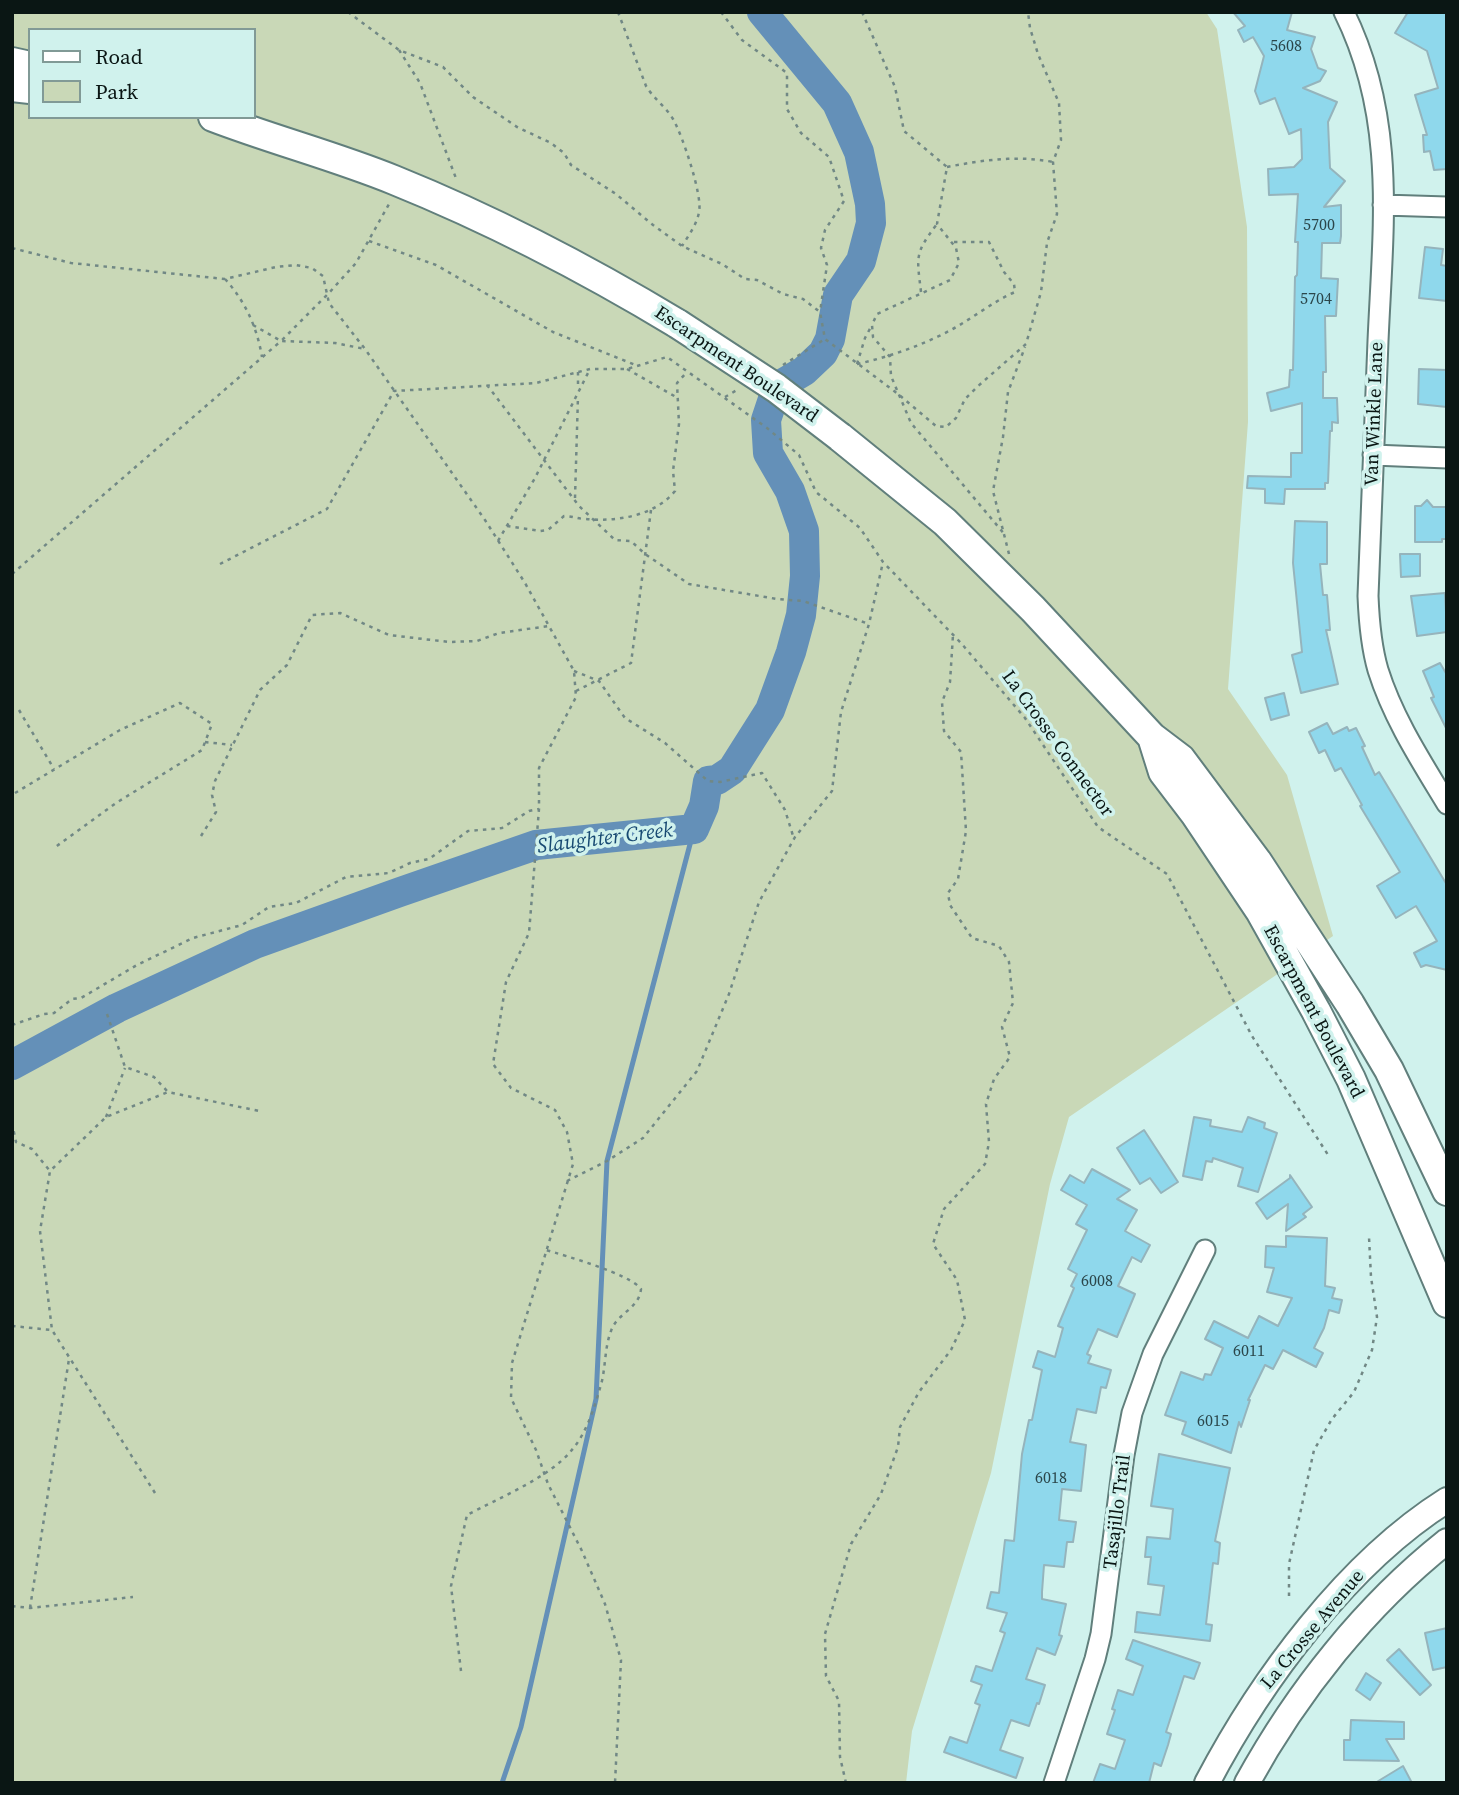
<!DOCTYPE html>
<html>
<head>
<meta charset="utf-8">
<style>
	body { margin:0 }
	#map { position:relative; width:1459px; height:1795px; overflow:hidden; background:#d0f2ed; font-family:"Source Serif 4",serif }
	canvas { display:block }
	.frame { position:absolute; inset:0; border:14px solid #0a1614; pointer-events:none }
	.legend { position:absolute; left:28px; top:28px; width:228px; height:91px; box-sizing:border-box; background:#d0f2ed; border:2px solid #819a96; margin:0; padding:9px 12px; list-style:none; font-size:21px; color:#0a1614 }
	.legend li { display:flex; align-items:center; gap:14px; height:35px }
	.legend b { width:35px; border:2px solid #819a96 }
</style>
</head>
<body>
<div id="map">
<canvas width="1459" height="1795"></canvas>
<div class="frame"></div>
<ul class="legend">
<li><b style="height:9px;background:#fff"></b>Road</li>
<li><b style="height:19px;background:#c9d8b7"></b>Park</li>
</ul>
</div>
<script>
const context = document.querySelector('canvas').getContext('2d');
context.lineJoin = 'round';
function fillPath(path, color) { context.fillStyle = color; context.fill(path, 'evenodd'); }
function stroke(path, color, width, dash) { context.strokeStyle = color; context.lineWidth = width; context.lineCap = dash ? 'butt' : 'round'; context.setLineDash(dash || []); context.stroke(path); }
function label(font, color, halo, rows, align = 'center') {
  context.font = font + ' "Source Serif 4",serif'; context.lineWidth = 7; context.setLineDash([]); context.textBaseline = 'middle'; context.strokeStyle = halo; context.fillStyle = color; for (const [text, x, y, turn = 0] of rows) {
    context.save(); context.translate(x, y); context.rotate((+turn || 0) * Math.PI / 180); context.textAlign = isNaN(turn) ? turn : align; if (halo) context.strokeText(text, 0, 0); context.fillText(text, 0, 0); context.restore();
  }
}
fillPath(new Path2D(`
	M12 12H1206L1217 29 1247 227 1248 422 1228 689 1287 775 1333 936 1069 1117 1050 1184 991 1473 912 1731 906 1783H12ZM30 30H254V117H30Z`), '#c9d8b7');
stroke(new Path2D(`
	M502 1783 521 1727 596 1399 607 1161 694 829`), '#6490b8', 5);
stroke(new Path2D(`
	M12 1065 117 1008 255 944 400 892 536 845 694 829 704 806 708 781 717 780 732 770 770 710 791 652 801 615 805 576 804 531 790 491 768 453 766 420 777 387 804 371 823 353 830 339 838 295 861 261 871 223 870 204 859 152 837 103 762 12`), '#6490b8', 30);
const building = new Path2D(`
	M1233 12H1292L1287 30 1315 37 1311 49 1318 68 1326 71 1320 81 1303 88 1337 102 1328 122 1330 168 1345 181 1324 207 1341 205V236L1340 243H1322L1321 278 1338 279 1336 316H1325L1326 372H1323V398H1337L1338 423 1332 422V431H1330L1328 483H1325V489H1285L1284 504 1265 503V489L1247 488 1248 476 1291 477V453H1302V403L1271 411 1267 393 1289 387 1290 370H1293L1295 277 1297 275 1298 242H1295L1298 194 1269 195 1268 169 1294 167 1302 159 1301 129 1289 134 1275 98 1260 104 1255 91 1264 56 1253 37 1244 42 1238 30 1245 26Z
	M1408 12H1447V169L1434 170 1430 151 1424 152 1423 135H1427L1415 95 1438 88 1427 51 1395 33Z
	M1425 247 1443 249 1441 265 1447 266V301L1419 298Z
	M1419 369 1447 370V407L1418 404Z
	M1427 500 1433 507H1447V539H1442V542H1415V506H1421Z
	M1295 521 1327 522V564H1320L1323 595H1327L1330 630H1326L1338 684 1301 693 1292 655 1302 652 1293 563Z
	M1400 554H1420V576L1401 577Z
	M1445 593 1447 632 1417 636 1411 596Z
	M1440 663 1447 675V730L1431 698 1434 697 1423 671Z
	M1284 693 1289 715 1271 720 1265 698Z
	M1327 723 1333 734 1347 727 1349 731 1356 728 1365 746 1362 747 1375 775 1379 772 1447 885V970L1426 965 1421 967 1414 953 1437 941 1416 906 1396 918 1377 886 1400 872 1360 806 1362 805 1341 768 1335 771 1325 750 1319 753 1309 732Z
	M1194 1117 1211 1120 1210 1126 1242 1132 1248 1117 1265 1123 1264 1128 1277 1133 1258 1192 1238 1186 1243 1168 1213 1158 1212 1162 1206 1161 1202 1180 1183 1176Z
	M1144 1130 1178 1182 1161 1193 1150 1178 1140 1184 1117 1148Z
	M1092 1169 1130 1190 1117 1199 1137 1210 1125 1231 1150 1245 1141 1262 1132 1257 1118 1286 1135 1294 1117 1337 1098 1329 1087 1354 1091 1356 1088 1363 1111 1370 1106 1388 1101 1387 1096 1413 1077 1409 1070 1442 1086 1445 1081 1491 1062 1489 1059 1520 1076 1522 1073 1542H1067L1064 1567 1044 1565 1042 1592V1599L1066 1604 1059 1635 1062 1636 1055 1655 1037 1648 1026 1679 1045 1685 1039 1704 1037 1703 1029 1726 1011 1720 1000 1750 1023 1758 1016 1778 944 1752 950 1737 967 1743 980 1705 975 1703 982 1685 971 1681 976 1666 992 1671 1005 1633 1000 1631 1007 1613 987 1608 991 1592 999 1593 1005 1540 1014 1541 1022 1454 1029 1420H1032L1042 1370 1033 1367 1038 1351 1055 1357 1063 1328 1058 1326 1074 1288 1071 1286 1077 1274 1068 1269 1087 1230 1076 1224 1087 1205 1061 1190 1070 1175 1084 1183Z
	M1290 1175 1312 1207 1303 1214 1306 1217 1286 1231 1288 1204 1267 1219 1256 1203 1290 1178Z
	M1286 1236 1327 1238 1325 1286 1335 1288 1332 1298 1342 1300 1339 1313 1329 1310 1324 1328 1314 1348 1323 1353 1316 1367 1283 1350 1273 1369 1265 1365 1248 1400H1250L1241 1427 1239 1422 1231 1453 1182 1434 1186 1422 1165 1415 1181 1372 1203 1380 1205 1374 1211 1375 1223 1348 1205 1339 1214 1321 1248 1338 1259 1316 1278 1326 1292 1298 1267 1292 1274 1268 1265 1267 1266 1246 1286 1247Z
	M1159 1454 1230 1468 1215 1541 1220 1543 1218 1564 1213 1563 1206 1624 1212 1625 1210 1641 1135 1632 1137 1612 1160 1615 1164 1586 1148 1584 1151 1557H1145L1147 1537 1170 1539 1173 1509 1151 1506Z
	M1447 1628V1667L1433 1670 1425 1633Z
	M1133 1640 1200 1663 1194 1679 1184 1676 1166 1732 1171 1734 1168 1745 1161 1766 1154 1763 1149 1783H1093L1100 1764 1115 1769 1125 1740 1107 1734 1115 1710 1112 1709 1118 1690 1133 1695 1143 1666 1126 1659Z
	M1399 1649 1431 1685 1420 1695 1387 1660Z
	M1366 1673 1381 1683 1370 1700 1356 1690Z
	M1351 1720 1404 1722V1739H1386L1399 1761 1344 1760V1740H1350Z
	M1403 1766 1412 1783H1375Z`);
fillPath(building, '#8fd8ec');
stroke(building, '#95b4bc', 2);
const minor = new Path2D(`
	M1344 12C1397 119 1383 226 1378 341 1375 426 1371 511 1368 596 1369 621 1371 646 1378 670 1393 718 1421 761 1447 804
	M1383 205 1447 207
	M1373 455 1447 458
	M1054 1783 1095 1659 1101 1634 1124 1455 1132 1413 1153 1354 1205 1250`);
const tertiary = new Path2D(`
	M1207 1783C1261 1680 1347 1563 1447 1500
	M1247 1783C1297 1692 1365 1606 1447 1541`);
const secondary = new Path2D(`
	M12 62 30 66
	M12 87 30 89
	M213 117C273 140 335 156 394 180 493 220 587 269 678 324
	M840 437 945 522 1033 609 1152 737 1181 759 1257 861 1350 1004 1389 1070 1447 1191
	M1152 737 1163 772 1195 814 1260 911 1316 1011 1351 1079 1447 1303`);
stroke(minor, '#617f7c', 23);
stroke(tertiary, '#617f7c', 28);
stroke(secondary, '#617f7c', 32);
stroke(new Path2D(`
	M348 12 399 50 443 67 473 97 517 127 551 143 564 153 571 165 616 194 653 225 682 246 722 264 745 279 757 280 783 294 803 299 820 312 825 339 898 394 936 426 946 427 956 418 965 399 977 387 1026 344 1041 292 1047 243 1057 214 1053 162 1061 140 1059 103 1038 54 1030 28 1028 12
	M618 12 646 86C653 98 666 107 673 119 682 134 703 196 699 212 697 224 689 235 682 246
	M721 12 742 40 787 73V109L801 133 829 157 844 201 825 230 821 248 827 265 820 312
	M862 12 895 87 904 131 947 167 937 224 956 248 959 263 950 280 877 314 872 325 873 337 890 357 891 376 911 423 1006 536
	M399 50 420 83 457 181
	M947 167C983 160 1017 155 1053 162
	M369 241 436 265 553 332 638 366
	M12 248 71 263 225 279 276 267 296 265 312 268 323 276 329 303 365 349 485 520 525 583 574 671 576 697 539 768V809L529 933 506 982 493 1064 511 1088 555 1110 567 1132 573 1164 512 1363 511 1398 536 1450 548 1484 582 1551 605 1604 621 1660 615 1783
	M225 279C245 301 257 327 262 357
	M921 292C917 257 914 254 937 224
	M253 325 281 341 328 294 356 263 389 204
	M857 364C889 357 920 346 949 331 972 319 992 302 1015 292L1014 284 1004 272 989 242H952
	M857 364 865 338 872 325
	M783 365 825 339
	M627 369 676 397
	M578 372V389
	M487 385 579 506 615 540 631 541 645 554 689 584 777 599 803 601 869 624
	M725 397 737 390
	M575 498 578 396
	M507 526 540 531 548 530 564 516C572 516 578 519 586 519 616 522 655 516 675 491L673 471 679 424 677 383 687 372
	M498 541 535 478 590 369
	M1009 554 993 491 1003 437 1008 392 1025 347
	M220 564 327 509 394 391 536 383 590 369H627L667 357 767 428 799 455 816 492 860 528 883 562 961 643 1025 718 1098 827 1167 874 1252 1036 1330 1158
	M12 574 281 341 335 343 365 349
	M574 671 599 681 625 718 665 743 708 781 720 782 762 773 785 810 794 839
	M576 691 631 663 651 510
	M19 710 54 769
	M205 742 232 745
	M15 793 120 730 180 703 212 724 202 750 116 803 54 848
	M201 836 216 812 212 795 215 781 260 690 287 665 312 615 340 613 389 635 449 642 477 641 499 633 549 626
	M107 1014 125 1067 154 1077 168 1092
	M12 1025 44 1014 54 1013 72 999 81 998 137 965 193 938 242 925 269 907 296 903 346 877 389 873 410 863 429 859 468 831 502 828 529 811 539 809
	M106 1117 125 1068
	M12 1123 16 1142 32 1149 50 1171
	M567 1181 607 1161 643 1138 697 1071 729 994 759 902 795 837 832 791 841 712 869 624 883 562
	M12 1326 52 1330
	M155 1493 52 1330 40 1231 50 1171 106 1117 168 1092 259 1111
	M1289 1596V1564L1314 1450 1332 1419 1354 1392 1372 1350 1377 1317 1371 1277 1369 1237
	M12 1606 30 1608 133 1597
	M30 1608 69 1359
	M461 1671 451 1586 467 1515C497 1499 550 1477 571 1451 586 1434 594 1409 600 1388 606 1370 604 1349 611 1331 617 1313 639 1309 641 1289 630 1274 566 1256 546 1250
	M846 1783 840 1757 839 1701 826 1676 825 1634 851 1544 881 1494 898 1447 900 1427 919 1392 951 1350 965 1320 957 1280 933 1244 944 1209 985 1164 989 1142 986 1104 994 1079 1010 1057 1002 1027 1013 1003 1009 962 999 946 972 938 950 905 948 893 958 879 966 831 961 752 944 731 942 702 950 682 953 635
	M1417 1783H1435
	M1446 1783H1447`), '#718885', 2.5, [3.5, 5]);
stroke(minor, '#fff', 19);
stroke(tertiary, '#fff', 24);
stroke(secondary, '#fff', 28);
const secondaryBridge = new Path2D(`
	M678 324 776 388 840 437`);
stroke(secondaryBridge, '#617f7c', 32, []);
stroke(secondaryBridge, '#fff', 28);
label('16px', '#2b464a', null, [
	["5608",1286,47],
	["5700",1319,226],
	["5704",1316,300],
	["6008",1097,1282],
	["6011",1249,1352],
	["6015",1213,1422],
	["6018",1051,1479]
]);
label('19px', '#0a1614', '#d0f2ed', [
	["Escarpment Boulevard",736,365,34],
	["Van Winkle Lane",1375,414,-88],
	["La Crosse Connector",1057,744,54],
	["Escarpment Boulevard",1313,1012,62],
	["Tasajillo Trail",1118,1512,-83],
	["La Crosse Avenue",1313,1630,-50]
]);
label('italic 21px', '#174972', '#d0f2ed', [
	["Slaughter Creek",605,839,-7]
]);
</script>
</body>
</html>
